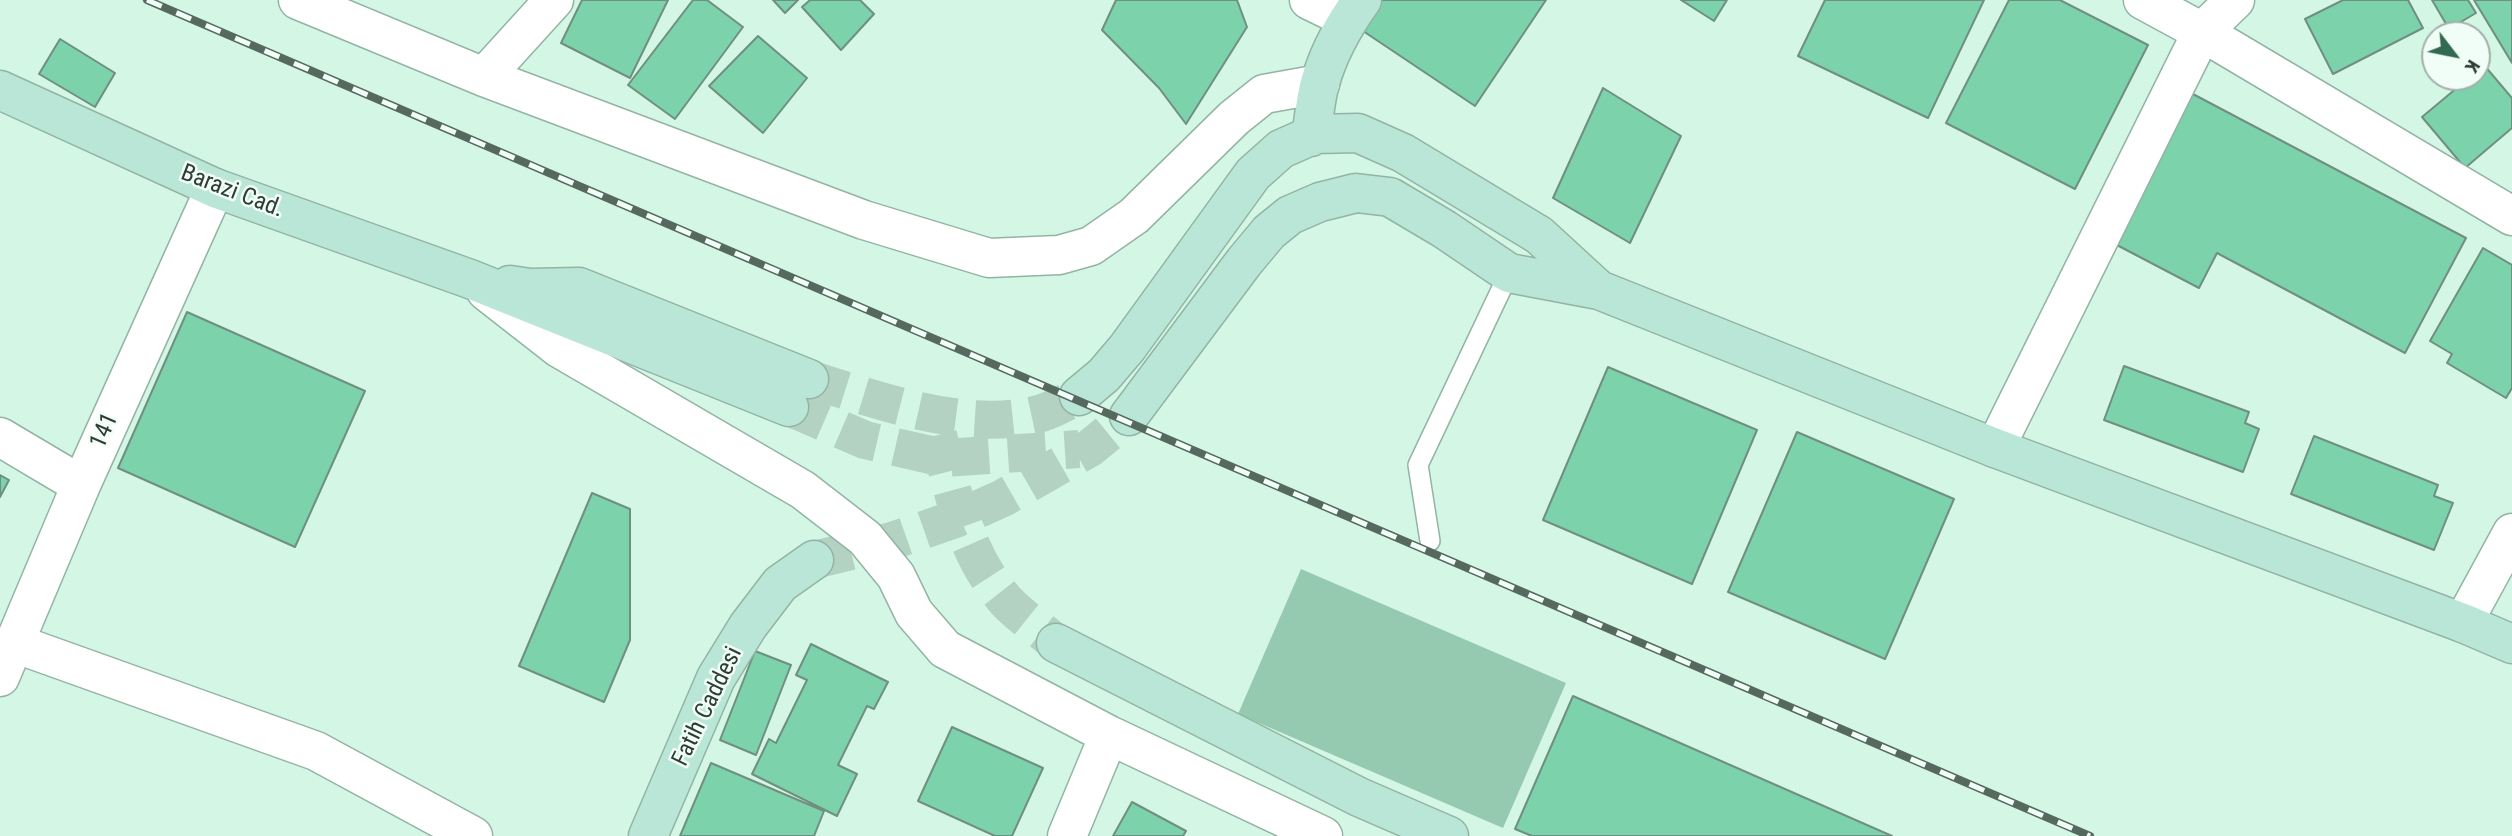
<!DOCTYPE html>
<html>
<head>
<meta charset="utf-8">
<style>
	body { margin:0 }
	#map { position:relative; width:2512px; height:836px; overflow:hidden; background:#d4f7e5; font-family:"Roboto Condensed",sans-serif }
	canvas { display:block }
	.north { position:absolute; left:2421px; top:21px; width:70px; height:70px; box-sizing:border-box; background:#f1fef7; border:2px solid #a3b1aa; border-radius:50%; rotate:122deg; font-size:19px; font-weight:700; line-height:28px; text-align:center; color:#2f3d36 }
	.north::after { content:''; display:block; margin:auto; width:24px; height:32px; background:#316951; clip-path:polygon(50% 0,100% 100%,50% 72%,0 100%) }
</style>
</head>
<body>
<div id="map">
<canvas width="2512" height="836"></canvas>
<div class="north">K</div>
</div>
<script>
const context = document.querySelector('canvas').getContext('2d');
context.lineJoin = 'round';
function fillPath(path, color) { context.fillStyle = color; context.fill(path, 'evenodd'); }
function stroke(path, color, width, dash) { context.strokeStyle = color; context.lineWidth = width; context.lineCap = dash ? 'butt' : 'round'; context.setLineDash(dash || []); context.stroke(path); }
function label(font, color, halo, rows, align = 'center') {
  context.font = font + ' "Roboto Condensed",sans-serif'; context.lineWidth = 5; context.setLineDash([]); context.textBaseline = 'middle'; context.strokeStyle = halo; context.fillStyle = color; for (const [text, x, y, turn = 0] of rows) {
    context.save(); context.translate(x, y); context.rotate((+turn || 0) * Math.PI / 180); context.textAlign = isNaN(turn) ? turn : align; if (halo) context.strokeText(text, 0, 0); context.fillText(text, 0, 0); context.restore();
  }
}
fillPath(new Path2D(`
	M1301 569 1566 683 1503 828 1238 714Z`), '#95c9b0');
const building = new Path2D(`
	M582 0H668L630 78 561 43Z
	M693 0H707L743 27 675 119 628 85Z
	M773 0H798L785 13Z
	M810 0H860L874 14 841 50 802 7Z
	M1116 0H1237L1247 27 1186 124 1159 88 1102 30Z
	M1380 0H1546L1475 106 1360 29Z
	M1681 0H1727L1714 21Z
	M1825 0H1984L1928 118 1798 56Z
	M2009 0H2060L2148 45 2075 189 1946 123Z
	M2343 0H2408L2423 28 2333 74 2305 19Z
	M2432 0H2468L2476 13 2449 29Z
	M2474 0H2512V63Z
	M758 36 807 78 763 133 709 86Z
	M60 39 115 73 95 107 39 74Z
	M2484 65 2512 98V128L2465 168 2422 117 2470 77H2477V71Z
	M1603 88 1681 136 1630 243 1553 198Z
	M2191 93 2466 238 2405 353 2217 253 2199 288 2113 243Z
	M2483 248 2512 265V388L2506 398 2447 363 2452 354 2430 341Z
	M187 312 365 391 295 547 118 468Z
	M2124 366 2249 412 2245 423 2259 429 2243 472 2104 420Z
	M1608 367 1757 430 1692 584 1543 520Z
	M1797 432 1954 499 1885 659 1728 592Z
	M2314 436 2438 485 2434 496 2453 503 2434 550 2291 494Z
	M0 475 9 480 0 497Z
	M592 493 630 509V640L604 702 519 666Z
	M811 644 888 682 874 709 867 706 838 765 857 774 837 816 752 774 769 739 776 743 807 680 796 675Z
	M755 651 791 665 756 755 720 740Z
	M1573 696 1892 836H1532L1515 829Z
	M952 727 1043 768 1012 836H995L918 801Z
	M711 763 824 811 814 836H680Z
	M1132 802 1186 831 1183 836H1113Z`);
fillPath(building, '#7bd2ab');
stroke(building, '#708f80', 2);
stroke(new Path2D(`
	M809 379C878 400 963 432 1035 415 1050 412 1065 402 1079 396
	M789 407 865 440 944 458 1079 449
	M938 435C954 495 964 553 1006 601 1020 616 1040 629 1056 643
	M814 560 892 541 958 518 1003 498 1090 448 1129 416`), '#b3d2c2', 38, [38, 19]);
const lane = new Path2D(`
	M1430 541 1418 465 1509 273`);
const street = new Path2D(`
	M298 0 484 77 864 220 989 258 1059 255 1091 246 1134 216 1234 118 1264 94 1320 84
	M1309 0 1348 19
	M2143 0 2202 32 2512 216
	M484 77 554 0
	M486 291 559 348 803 490 865 538 896 576 914 613 945 649 1109 735 1323 836
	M0 437 81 485
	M1995 448 2202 32 2235 0
	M2463 623 2512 533
	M14 643 316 751 473 836
	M0 677 81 485 215 188
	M1067 836 1109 735`);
const secondary = new Path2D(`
	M0 90 215 188 470 279 789 407
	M1311 137C1314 120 1315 100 1320 83 1328 54 1344 25 1362 0
	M510 285 530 288 579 287 809 379
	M1079 396 1104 375 1127 348 1253 174 1281 149 1315 134 1358 133 1403 153 1539 235 1599 290
	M1129 416 1244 262 1269 232 1290 215 1320 202 1356 193 1390 197 1444 229 1509 273 1599 290 1995 448 2463 623 2512 644
	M1056 643 1359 797 1449 836
	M648 836 716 678 748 626 780 584 814 560`);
stroke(lane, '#93b4a4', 22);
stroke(street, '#93b4a4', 41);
stroke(secondary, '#93b4a4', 41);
stroke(lane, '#fff', 19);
stroke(street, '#fff', 38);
stroke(secondary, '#b9e6d7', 38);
const rail = new Path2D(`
	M147 0 2090 836`);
stroke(rail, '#56695f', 8);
stroke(rail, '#f1fef7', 5, [16]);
label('24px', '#2f3d36', '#f1fef7', [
	["Barazi Cad.",232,192,21],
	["141",105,431,-66],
	["Fatih Caddesi",708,707,-64]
]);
</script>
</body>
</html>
